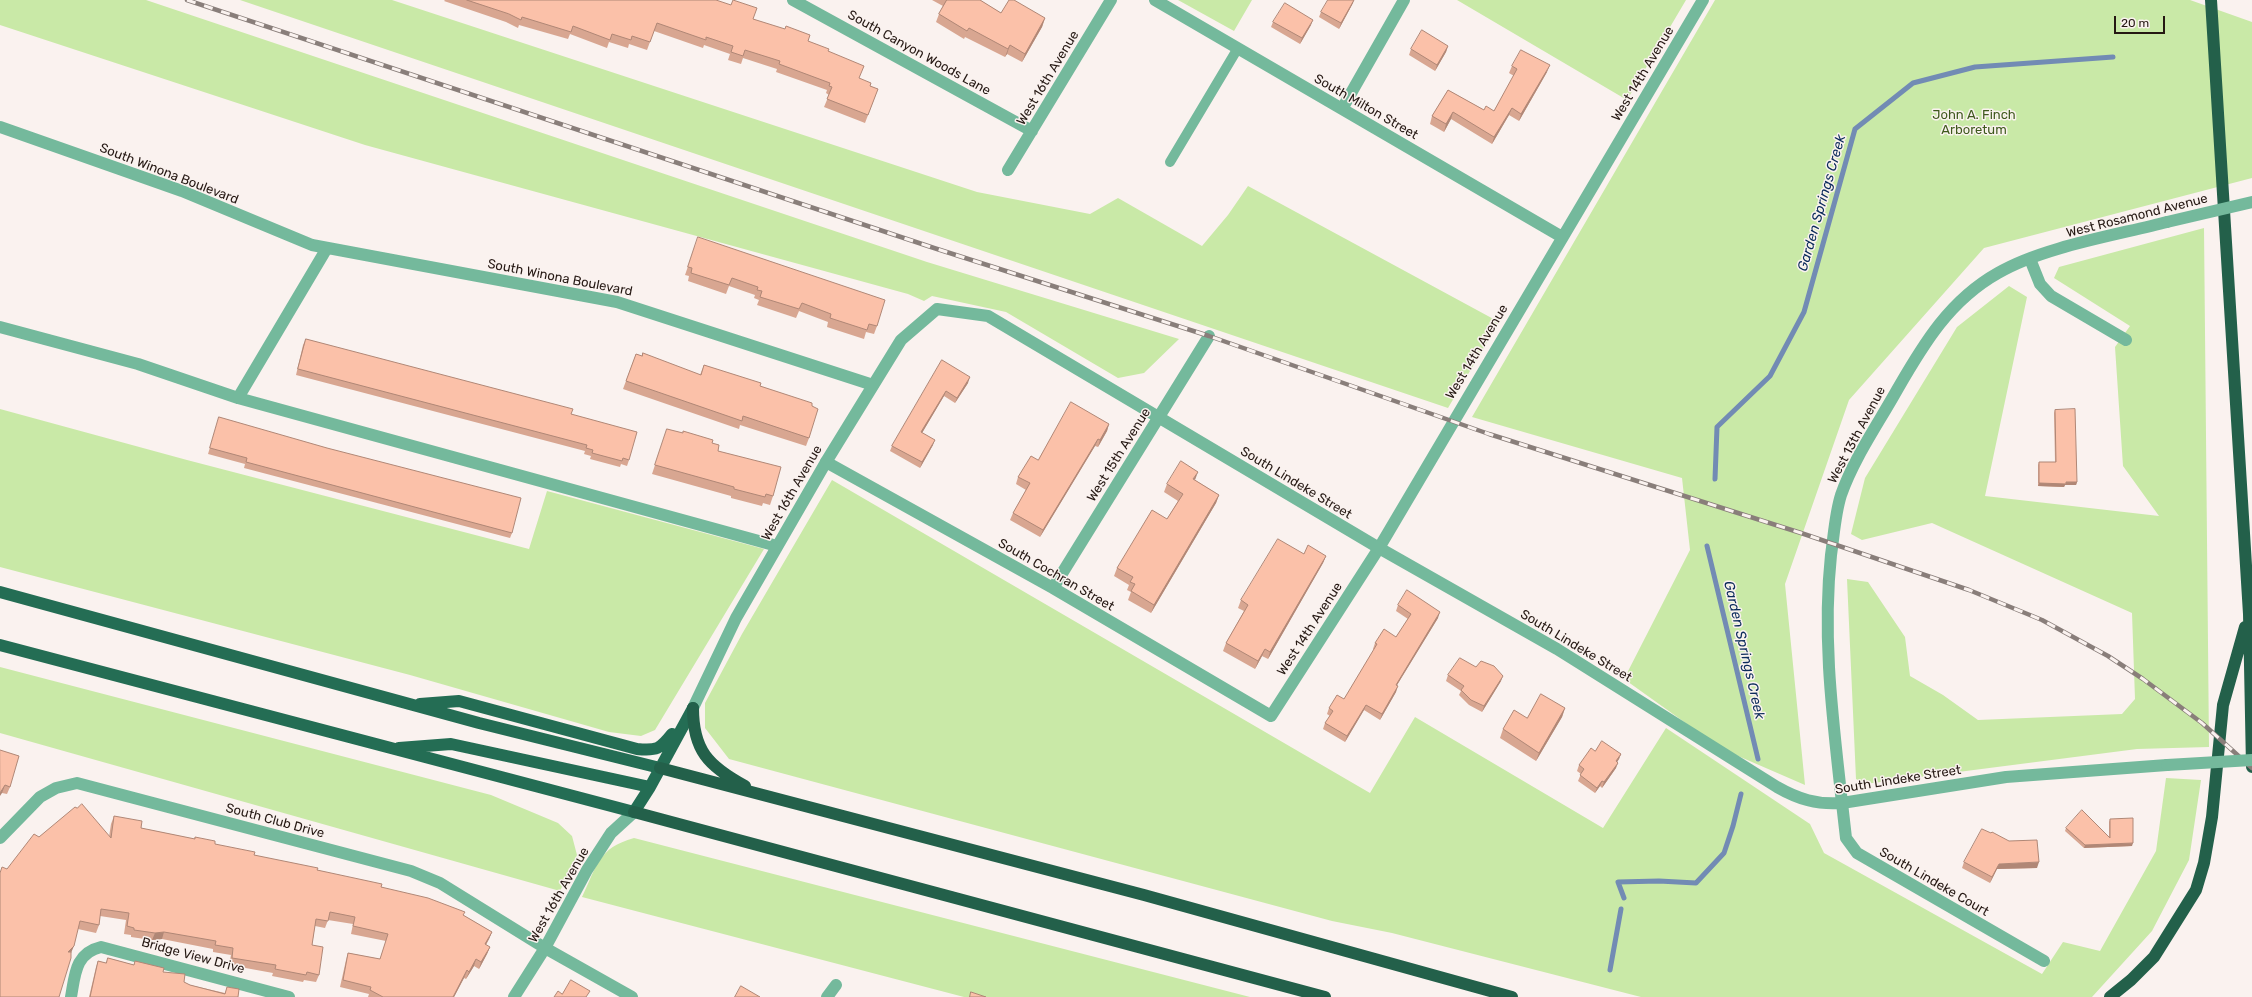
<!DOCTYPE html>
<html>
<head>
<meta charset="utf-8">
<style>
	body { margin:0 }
	#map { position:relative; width:2252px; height:997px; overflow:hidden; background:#faf2ef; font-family:Rubik,sans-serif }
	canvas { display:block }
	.scale { position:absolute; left:2114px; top:16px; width:51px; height:18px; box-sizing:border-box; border:2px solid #251813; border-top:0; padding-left:5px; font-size:12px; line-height:14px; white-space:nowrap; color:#251813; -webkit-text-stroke:3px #faf2ef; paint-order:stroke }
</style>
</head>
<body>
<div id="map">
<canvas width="2252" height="997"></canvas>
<div class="scale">20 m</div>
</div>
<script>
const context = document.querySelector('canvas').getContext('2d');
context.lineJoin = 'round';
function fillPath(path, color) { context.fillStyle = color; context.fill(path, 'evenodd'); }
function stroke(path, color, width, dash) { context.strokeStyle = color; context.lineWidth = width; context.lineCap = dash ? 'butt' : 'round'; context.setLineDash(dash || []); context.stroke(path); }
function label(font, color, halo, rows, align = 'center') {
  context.font = font + ' Rubik,sans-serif'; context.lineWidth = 3; context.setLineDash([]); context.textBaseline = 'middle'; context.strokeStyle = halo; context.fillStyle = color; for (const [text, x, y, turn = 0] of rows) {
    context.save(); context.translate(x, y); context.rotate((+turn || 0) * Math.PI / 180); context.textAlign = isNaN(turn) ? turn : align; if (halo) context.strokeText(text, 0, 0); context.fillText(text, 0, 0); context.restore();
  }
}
fillPath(new Path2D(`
	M0 0H146L927 262 1179 339 1144 373 1118 378 1006 312 932 296 924 301 908 294 365 145 0 25Z
	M240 0H392L977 192 1090 214 1118 198 1202 246 1228 215 1248 186 1499 322 1448 408Z
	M1178 0H1252L1234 31Z
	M1457 0H1686L1627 100Z
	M1715 0H2190L2252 22V178L1984 248 1849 400 1785 584 1805 785 1722 749 1624 679 1690 550 1682 478 1472 417Z
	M2204 228 2209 747 2137 749 1865 784 1856 779 1847 579 1868 582 1905 637 1910 676 1943 695 1978 720 2122 714 2135 699 2132 613 1932 523 1862 540 1851 534 1865 478 1957 327 2009 286 2027 297 1985 496 2159 516 2123 466 2115 347 2130 326 2054 278 2059 267Z
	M0 409 187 460 529 549 547 491 764 549 655 730 641 736 609 732 410 675 0 567Z
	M832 480 1370 793 1415 717 1603 828 1666 728 1810 824 1824 853 2042 974 2063 942 2100 951 2156 851 2166 778 2201 780 2189 860 2152 931 2092 997H1641L1392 933 1332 921 729 759 705 728V703L742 634Z
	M0 667 491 795 558 823 572 836 577 855 560 891 0 733Z
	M634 838 1250 997H964L582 897C597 866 598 848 634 838Z`), '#c9e9a7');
stroke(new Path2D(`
	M1715 479 1717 427 1770 376 1804 312 1855 129 1913 83 1975 67 2113 57
	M1707 546 1758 759
	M1624 898 1618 882 1659 881 1696 883 1724 853 1733 826 1741 794
	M1610 970 1621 909`), '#728bb4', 5);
stroke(new Path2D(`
	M1170 162 1238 48`), '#74b99c', 10);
stroke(new Path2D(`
	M793 0 1032 131
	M1155 0 1562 237
	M1342 109 1404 0
	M0 127 182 191 312 245 617 302 873 385
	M1008 170 1111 0
	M2030 259 2040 284 2051 296 2126 340
	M0 327 138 364 238 398 777 546
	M238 398 327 248
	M826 462 1053 588 1271 716 1379 548 1703 0
	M1053 588 1209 336
	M1842 803 1846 838 1857 853 2044 961
	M0 838 40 797 56 788 77 783 411 871 440 883 545 948 632 997
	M71 997C75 975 75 953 101 947L289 997
	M514 997 545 948 587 870 611 833 634 812
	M827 997 836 985`), '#74b99c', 12);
stroke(new Path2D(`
	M693 708 736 618 826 462 901 340 937 309 988 316 1379 548 1557 649 1777 787C1798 799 1817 805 1842 803L2006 777 2167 765
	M1842 803C1833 720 1822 639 1831 555 1834 535 1835 514 1841 495 1854 458 1878 424 1897 390 1924 343 1950 300 1998 273 2042 247 2117 235 2167 222`), '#74b99c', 12);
stroke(new Path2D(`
	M0 592 479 723 660 768
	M0 645 634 812 650 787
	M420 704 459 701 637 749C657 751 660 749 672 734
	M399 748 451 744 650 787 693 708`), '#246d54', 12);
stroke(new Path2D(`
	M2211 0 2249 614 2252 767
	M693 708C693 750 708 766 745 786
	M660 768 1144 895 1512 997
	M634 812 1325 997
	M2110 997 2131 980 2154 957 2196 890 2204 863 2212 817 2223 705 2245 627`), '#23604a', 12);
const rail = new Path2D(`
	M187 0 934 248 1209 336 1489 434 1801 533 1969 590 2042 620 2108 656 2143 679 2202 723 2252 768`);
stroke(rail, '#897e7a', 4.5);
stroke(rail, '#faf2ef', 3, [9]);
stroke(new Path2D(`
	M2167 222 2252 202
	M2167 765 2252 760`), '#74b99c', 12);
fillPath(new Path2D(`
	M445 0H716L753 19 808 41 828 51 859 78 870 86 878 89 865 123 824 107 829 95 826 93 827 90 776 72 777 69 743 58 741 64 728 60 730 54 704 45 703 48 654 31 647 50 629 44 628 48 609 42 607 48 570 34 568 39 519 25 518 28 506 22 444 1Z
	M932 0H980L1001 13 1045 18 1042 27 1022 62 1007 54 1005 57 965 37 964 39 936 22 939 14 943 6Z
	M1353 3 1339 29 1319 17 1321 12Z
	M1273 22 1311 25 1300 44 1271 27Z
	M1448 46 1446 52 1435 71 1409 55 1411 49Z
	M1512 66 1547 72 1519 121 1509 115 1492 144 1451 119 1444 132 1430 124 1432 116 1448 90 1484 110 1494 111 1514 76 1509 73Z
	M695 246 877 326 874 334 866 332 864 339 827 327 828 322 799 311 796 318 757 305 759 300 754 298 755 295 729 286 726 294 688 281 689 276 685 275Z
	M306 339 571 414 629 460 627 466 621 464 620 467 590 459 591 456 584 454 585 451 296 375 303 345Z
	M636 354 700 375 704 365 812 406 809 438 806 446 740 425 739 429 623 389Z
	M942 360 968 383 955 403 944 396 922 433 933 445 920 468 890 451 892 446Z
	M2055 410 2077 482 2076 485H2065L2064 487 2038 486V465L2039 462H2055L2054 413Z
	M219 417 512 533 510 538 244 468 245 464 208 454Z
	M1109 424 1107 431 1098 447 1095 446 1040 537 1010 520 1013 513 1026 490 1016 484 1018 477 1038 460Z
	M667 429 712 443 718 451 773 496 770 505 763 503 762 506 731 498V496L652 474Z
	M1195 480 1219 495 1216 503 1151 613 1128 600 1131 592 1127 590 1129 585 1114 576 1117 568 1167 519 1178 501 1164 492 1167 484Z
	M1304 554 1326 556 1323 563 1268 659 1262 656 1255 669 1223 651 1226 643 1244 611 1238 608 1241 600Z
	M1398 605 1438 618 1397 685 1396 692 1380 720 1364 710 1345 742 1323 729 1325 723 1330 716 1327 714 1329 708 1344 699 1374 650 1373 649 1375 643 1396 637 1408 619 1396 611Z
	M1448 675 1501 681 1482 712 1469 705 1459 695 1461 691 1446 681Z
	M1565 708 1562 717 1536 761 1500 738 1503 729 1527 718Z
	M0 750 10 787 7 794 2 793Z
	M1595 751 1621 754 1619 759 1617 762 1616 768 1602 788 1600 786 1595 793 1578 781 1581 774 1577 771 1579 765Z
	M77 808 109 837 111 824 114 816 141 828 194 839 195 837 215 844 254 855 317 870 381 887 463 915 492 932 489 939 486 945 490 947 487 954 479 969 474 966 466 979 464 978 454 997H368L369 994 340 987 346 960 348 953 380 959 386 941 351 934 353 924 328 920 325 928 315 926 312 945 319 975 316 982 304 980 303 982 272 976 273 973 229 965 231 955 213 952V949L162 939 152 940 131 937V935L124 934 126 920 100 916 99 925 96 933 78 929 71 953 7 869 39 837Z
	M2110 819 2132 846 2084 848 2065 831 2066 828 2109 837V822Z
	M1964 862 2037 868 1997 869 1990 883 1962 868Z
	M108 958 134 965 135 961 163 972 190 985 225 993 227 987 238 997H89L96 967 98 961 106 963Z`), '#d8a691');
fillPath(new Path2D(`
	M1354 0 1353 3 1339 29 1341 23Z
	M1045 18 1042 27 1022 62 1025 54Z
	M1313 20 1311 25 1300 44 1302 38Z
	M1010 45 1007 54 1005 57 1008 49Z
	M1448 46 1446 52 1435 71 1437 65Z
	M1550 65 1547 72 1519 121 1521 114Z
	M1512 108 1509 115 1492 144 1494 137Z
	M1453 112 1451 119 1444 132 1446 124Z
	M970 377 968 383 955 403 957 398Z
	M946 391 944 396 919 438 921 432Z
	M1109 424 1107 431 1098 447 1100 440Z
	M1098 439 1095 446 1040 537 1043 530Z
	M935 440 933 445 920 468 922 462Z
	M1198 472 1195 480 1193 479Z
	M2077 482 2076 485H2065L2064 487 2038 486 2039 483Z
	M1219 495 1216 503 1151 613 1154 605Z
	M1326 556 1323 563 1268 659 1270 652Z
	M1440 612 1438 618 1394 690 1396 685Z
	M1265 649 1262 656 1255 669 1258 661Z
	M1503 676 1501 681 1482 712 1484 706Z
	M1398 686 1396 692 1380 720 1382 714Z
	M1366 705 1364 710 1345 742 1347 736Z
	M1565 708 1562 717 1536 761 1539 753Z
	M1621 754 1619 759 1614 767 1616 761Z
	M1618 763 1616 768 1602 788 1604 782Z
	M1602 781 1600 786 1595 793 1597 788Z
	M5 785 2 793 0 796V793Z
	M2133 843 2132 846 2084 848 2085 845Z
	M2039 862 2037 868 1997 869 1990 883 1992 877 1999 864Z
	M164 932 162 939 152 940 155 933Z
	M492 932 489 939 482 951 485 944Z
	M74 946 71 953 65 959 68 952Z
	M490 947 487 954 479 969 481 962Z
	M476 959 474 966 466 979 469 972Z
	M467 970 464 978 454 997H453Z`), '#b08776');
const building = new Path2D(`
	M467 0H716L731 5 733 0 757 8 753 19 785 29 786 26 810 35 808 41 829 49 828 51 864 66 859 78 871 83 870 86 878 89 868 115 827 99 832 87 829 86 830 83 779 64 780 61 745 50 743 56 731 52 733 46 706 37V40L657 23 650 42 632 36 631 40 612 34 610 40 573 26 571 32 522 17 521 20 509 14Z
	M947 0H980L1001 13 1009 0H1014L1045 18 1025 54 1010 45 1008 49 969 28 967 31 939 14Z
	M1328 0H1354L1341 23 1321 12Z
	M1285 3 1313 20 1302 38 1273 22Z
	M1422 30 1448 46 1437 65 1411 49Z
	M1521 50 1550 65 1521 114 1512 108 1494 137 1453 112 1446 124 1432 116 1448 90 1484 110 1486 106 1494 111 1517 69 1512 66Z
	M698 237 885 300 877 326 869 324 867 330 830 318 831 314 802 303 799 309 760 297 762 291 757 290 758 287 732 278 729 285 691 273 692 268 688 267Z
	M306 339 573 409 571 414 637 432 629 460 623 458 622 461 592 453 593 450 586 448 587 445 298 369Z
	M643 353 701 375 704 365 761 383 760 386 812 403V406L818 409 809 438 743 416 742 421 626 381 636 354 642 356Z
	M942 360 970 377 957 398 946 391 921 432 935 440 922 462 892 446Z
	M1071 402 1109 424 1100 440 1098 439 1043 530 1013 513 1030 483 1018 477 1031 456 1038 460Z
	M2075 409 2077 482H2066V484L2039 483V462H2056L2055 410Z
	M219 417 327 448 521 498 512 533 246 462 247 458 210 448Z
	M667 429 683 433V431L713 440 712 443 719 445 718 451 781 467 773 496 766 494 765 497 734 489V487L655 465Z
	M1181 461 1198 472 1193 479 1219 495 1154 605 1131 591 1135 584 1130 582 1133 577 1117 568 1152 510 1167 519 1183 494 1167 484Z
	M1278 539 1304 554 1308 545 1326 556 1270 652 1265 649 1258 661 1226 643 1248 605 1241 600Z
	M1407 590 1440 612 1396 685 1398 686 1382 714 1366 705 1347 736 1325 723 1333 711 1329 708 1337 695 1344 699 1377 644 1375 643 1384 629 1396 637 1411 614 1398 605Z
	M1460 658 1476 667 1481 661 1494 666 1503 676 1484 706 1471 700 1461 690 1464 686 1448 675Z
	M1541 694 1565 708 1539 753 1503 729 1514 710 1527 718Z
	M1602 741 1621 754 1616 761 1618 763 1604 782 1602 781 1597 788 1580 775 1584 769 1579 765 1591 748 1595 751Z
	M0 750 19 756 10 787 5 785 0 793Z
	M82 804 111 838 114 816 142 821 141 828 195 839V837L215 841V844L255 852 254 855 318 868 317 870 382 884 381 887 428 898 465 912 463 915 492 932 485 944 490 947 481 962 476 959 469 972 467 970 453 997H383L370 990 371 987 343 980 348 953 380 959 388 934 353 926 355 917 330 912 328 921 316 919 312 945 323 947 319 975 307 972 306 975 275 969 276 965 232 958 233 948 215 945 216 941 164 932 155 933 134 930V928L127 926 129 913 101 909 99 925 80 921 74 946 68 952H71V958L59 997H0V873L2 867 7 869 34 834 39 837 75 807 77 808Z
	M2082 810 2110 838V819L2133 818V843L2085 845 2066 828Z
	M1982 829 1991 833 1992 832 2009 841 2037 840 2039 862 1999 864 1992 877 1964 862Z
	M108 958 134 965 135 961 164 968 163 972 185 974 184 982 190 985 225 994 227 987 239 989 238 997H90L98 961 106 963Z
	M571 980 590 991 586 997H554L558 991 562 994Z
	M741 986 760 997H735Z
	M971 992 986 997H970Z`);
fillPath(building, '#fbc1a9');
stroke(building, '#b08776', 1);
label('13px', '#251813', '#faf2ef', [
	["South Canyon Woods Lane",919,53,29],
	["West 14th Avenue",1643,74,-59],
	["West 16th Avenue",1048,78,-59],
	["South Milton Street",1366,107,30],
	["South Winona Boulevard",169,174,21],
	["West Rosamond Avenue",2137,216,-14],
	["South Winona Boulevard",560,278,11],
	["West 14th Avenue",1477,352,-59],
	["West 13th Avenue",1857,435,-62],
	["West 15th Avenue",1119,455,-58],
	["South Lindeke Street",1296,483,31],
	["West 16th Avenue",792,493,-60],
	["South Cochran Street",1056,575,30],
	["West 14th Avenue",1310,629,-57],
	["South Lindeke Street",1576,646,31],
	["South Lindeke Street",1898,780,-9],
	["South Club Drive",275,821,15],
	["South Lindeke Court",1934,882,30],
	["West 16th Avenue",559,895,-60],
	["Bridge View Drive",193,956,15]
]);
label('13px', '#3f591d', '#faf2ef', [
	["John A. Finch",1974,115],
	["Arboretum",1974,130]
]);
label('italic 14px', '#0b2b5a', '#faf2ef', [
	["Garden Springs Creek",1822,203,-74],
	["Garden Springs Creek",1744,650,77]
]);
</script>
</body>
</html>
